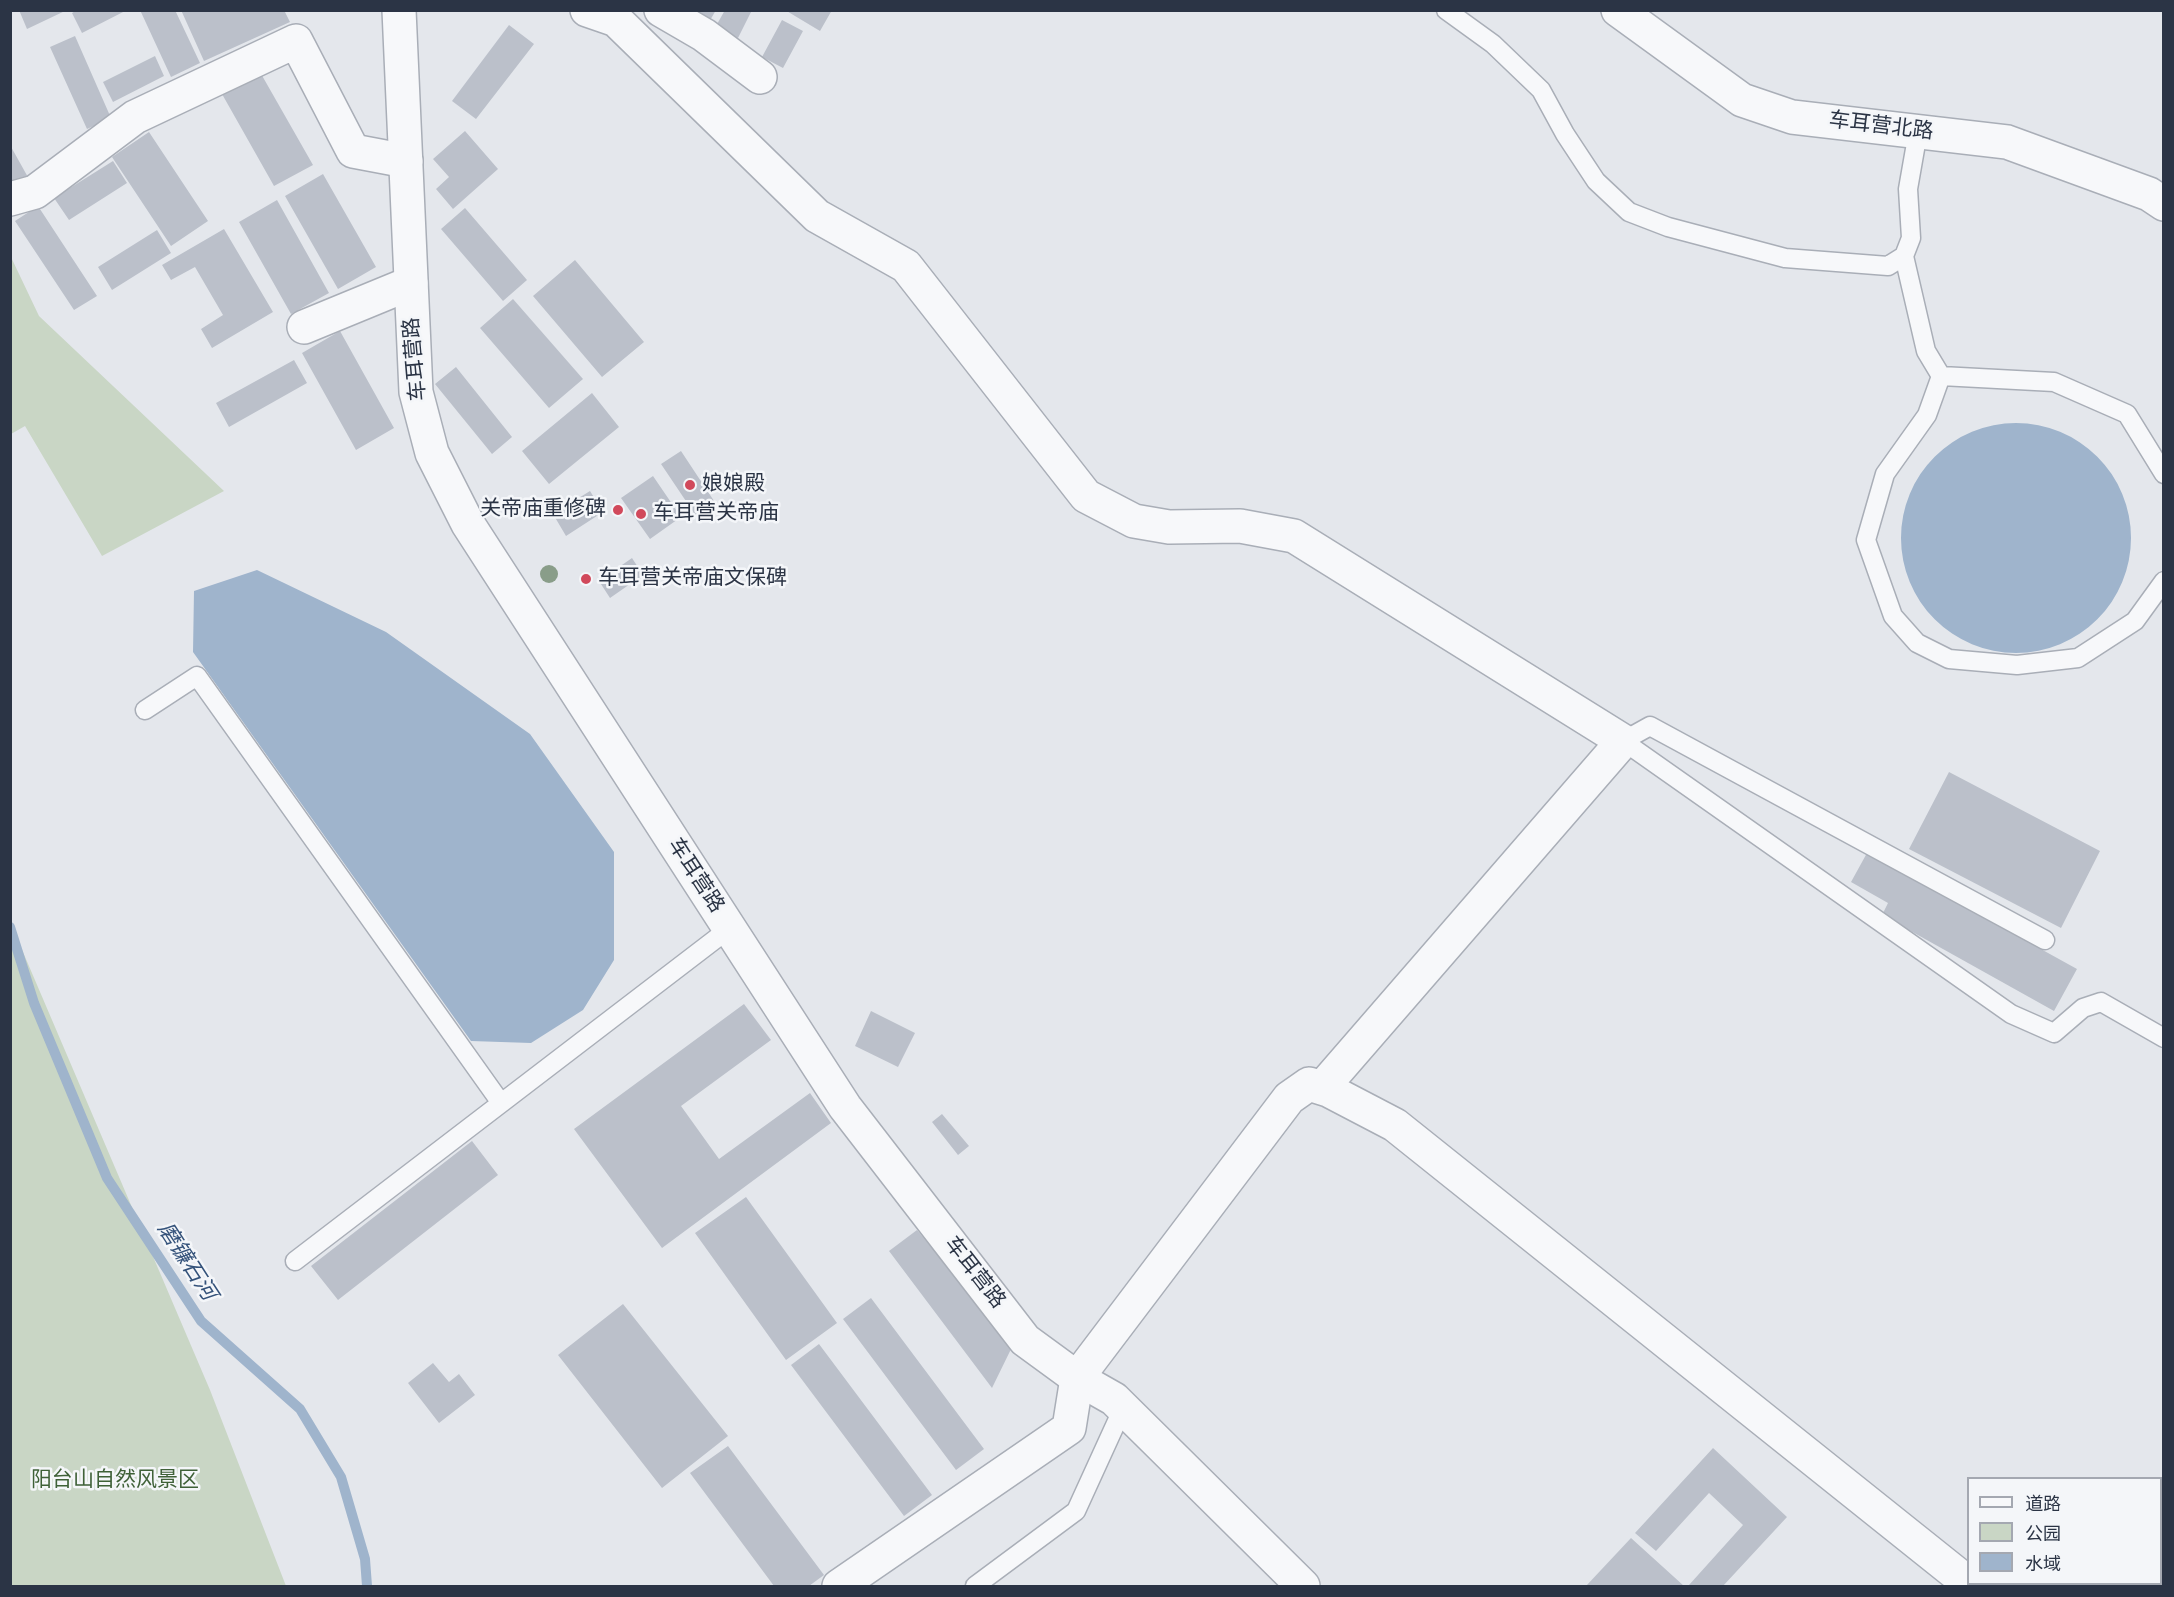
<!DOCTYPE html>
<html>
<head>
<meta charset="utf-8">
<style>
	body { margin:0 }
	#map { position:relative; width:2174px; height:1597px; overflow:hidden; background:#e4e7ec; font-family:"Nunito Sans","Noto Sans SC",sans-serif }
	canvas { display:block }
	.frame { position:absolute; inset:0; border:12px solid #2b3445; pointer-events:none }
	.legend { position:absolute; left:1967px; top:1477px; width:195px; height:108px; box-sizing:border-box; background:#f4f6f9; border:2px solid #a4a8b1; margin:0; padding:8px 10px; list-style:none; font-size:18px; color:#2b3445 }
	.legend li { display:flex; align-items:center; gap:12px; height:30px }
	.legend b { width:30px; border:2px solid #a4a8b1 }
</style>
</head>
<body>
<div id="map">
<canvas width="2174" height="1597"></canvas>
<div class="frame"></div>
<ul class="legend">
<li><b style="height:8px;background:#f7f8fa"></b>道路</li>
<li><b style="height:16px;background:#c9d6c5"></b>公园</li>
<li><b style="height:16px;background:#9fb4cc"></b>水域</li>
</ul>
</div>
<script>
const context = document.querySelector('canvas').getContext('2d');
context.lineJoin = 'round';
function fillPath(path, color) { context.fillStyle = color; context.fill(path, 'evenodd'); }
function stroke(path, color, width, dash) { context.strokeStyle = color; context.lineWidth = width; context.lineCap = dash ? 'butt' : 'round'; context.setLineDash(dash || []); context.stroke(path); }
function label(font, color, halo, rows, align = 'center') {
  context.font = font + ' "Nunito Sans","Noto Sans SC",sans-serif'; context.lineWidth = 5; context.setLineDash([]); context.textBaseline = 'middle'; context.strokeStyle = halo; context.fillStyle = color; for (const [text, x, y, turn = 0] of rows) {
    context.save(); context.translate(x, y); context.rotate((+turn || 0) * Math.PI / 180); context.textAlign = isNaN(turn) ? turn : align; if (halo) context.strokeText(text, 0, 0); context.fillText(text, 0, 0); context.restore();
  }
}
fillPath(new Path2D(`
	M10 255 39 316 224 491 102 556 25 426 11 434Z
	M11 924 210 1390 286 1586H11Z`), '#c9d6c5');
fillPath(new Path2D(`
	M1901 538a115 115 0 1 1 230 0a115 115 0 1 1-230 0Z
	M257 570 386 632 530 734 614 852V960L583 1010 531 1043 471 1041 193 652 194 591Z`), '#9fb4cc');
stroke(new Path2D(`
	M10 927 34 1003 107 1178 201 1321 300 1409 341 1477 365 1559 367 1586`), '#9fb4cc', 10);
fillPath(new Path2D(`
	M19 10H67L27 29Z
	M77 10H127L82 33 72 13Z
	M140 10H175L200 63 171 77Z
	M181 10H284L290 22 204 61Z
	M686 10H716L709 22Z
	M725 10H752L738 38 716 26Z
	M785 10H832L820 31Z
	M782 20 803 31 783 68 762 57Z
	M509 25 534 44 476 119 452 101Z
	M75 36 111 118 87 129 50 47Z
	M155 56 164 76 113 102 103 82Z
	M260 72 313 165 274 186 222 94Z
	M465 131 498 169 453 209 436 189 449 177 433 159Z
	M149 132 208 221 171 246 112 157Z
	M10 145 29 179 10 190Z
	M113 161 127 183 69 220 54 198Z
	M323 174 376 267 338 289 285 196Z
	M277 200 329 293 291 314 239 222Z
	M38 206 97 296 74 310 15 221Z
	M465 208 527 280 503 301 441 229Z
	M224 229 273 312 212 348 201 329 223 315 195 267 171 280 162 265Z
	M157 230 171 253 112 290 98 267Z
	M575 260 644 342 602 377 533 296Z
	M513 299 583 379 549 408 480 328Z
	M340 331 394 428 356 450 302 353Z
	M294 360 307 383 229 427 216 403Z
	M456 367 512 437 492 454 435 384Z
	M592 393 619 427 549 484 522 451Z
	M681 451 718 507 698 519 661 464Z
	M653 476 681 517 650 539 621 498Z
	M590 491 603 512 566 536 553 514Z
	M632 558 643 575 610 598 599 581Z
	M1949 772 2100 851 2061 928 1909 849Z
	M1867 853 2077 969 2054 1011 1882 915 1888 903 1851 882Z
	M744 1004 771 1040 681 1106 719 1159 810 1093 831 1123 662 1248 574 1129Z
	M871 1011 915 1033 898 1067 855 1046Z
	M942 1114 969 1146 958 1155 932 1122Z
	M472 1141 498 1175 338 1300 311 1266Z
	M746 1197 837 1323 786 1360 695 1233Z
	M917 1230 1013 1345 992 1388 889 1251Z
	M871 1298 984 1449 956 1470 843 1319Z
	M623 1304 728 1436 662 1488 558 1355Z
	M819 1344 932 1495 904 1516 791 1365Z
	M433 1363 449 1382 459 1374 475 1395 439 1423 408 1383Z
	M728 1446 824 1575 809 1586H774L690 1473Z
	M1713 1448 1787 1517 1723 1586H1691L1689 1585 1743 1525 1709 1493 1656 1551 1635 1533Z
	M1631 1538 1684 1586H1586Z`), '#bbc0ca');
const service = new Path2D(`
	M1446 10 1493 44 1541 90 1565 134 1596 181 1629 212 1668 227 1785 258 1888 266 1904 256 1911 238 1908 189 1918 132
	M1904 256 1926 351 1941 376 1927 415 1885 474 1866 540 1893 616 1917 643 1949 659 2017 665 2078 658 2135 621 2164 581
	M1941 376 2054 382 2127 414 2164 474
	M145 710 197 676 501 1103
	M2045 940 1650 726 1623 741 2011 1014 2054 1033 2083 1008 2101 1002 2164 1038
	M295 1261 730 928
	M975 1586 1076 1511 1123 1408`);
const minor = new Path2D(`
	M587 10 616 20 817 216 906 266 1086 496 1134 521 1169 527 1240 526 1294 536 1623 741 1322 1088
	M661 10 704 35 760 77
	M10 199 35 192 135 117 296 41 353 151 406 161
	M304 327 411 283
	M839 1586 1069 1428 1077 1378 1289 1098 1309 1084 1328 1090 1395 1125 1968 1583`);
const tertiary = new Path2D(`
	M399 10 416 392 432 453 468 524 845 1107 1025 1340 1077 1378 1114 1399 1303 1586
	M1618 10 1742 100 1792 117 2007 142 2149 194 2164 204`);
stroke(service, '#a9aeb7', 21);
stroke(minor, '#a9aeb7', 36);
stroke(tertiary, '#a9aeb7', 36);
stroke(service, '#f7f8fa', 18);
stroke(minor, '#f7f8fa', 33);
stroke(tertiary, '#f7f8fa', 33);
context.fillStyle = '#899d89';
for (const [x, y] of [
	[549,574]
]) { context.beginPath(); context.arc(x, y, 9, 0, 2 * Math.PI); context.fill(); }
for (const [x, y, r, color] of [
	[690,485,6,"#d1495b"],
	[618,510,6,"#d1495b"],
	[641,514,6,"#d1495b"],
	[586,579,6,"#d1495b"]
]) { const dot = new Path2D(); dot.arc(x, y, r, 0, 2 * Math.PI); context.fillStyle = color; context.fill(dot); stroke(dot, '#f4f6f9', 2); }
label('21px', '#2b3445', '#f4f6f9', [
	["车耳营北路",1881,127,7],
	["车耳营路",416,359,-95],
	["车耳营路",695,876,57],
	["车耳营路",974,1273,52]
]);
label('21px', '#2b3445', '#f4f6f9', [
	["娘娘殿",702,485],
	["关帝庙重修碑",606,510,"right"],
	["车耳营关帝庙",653,514],
	["车耳营关帝庙文保碑",598,579]
], 'left');
label('21px', '#3f6138', '#f4f6f9', [
	["阳台山自然风景区",115,1481]
]);
label('italic 22px', '#34527a', '#f4f6f9', [
	["磨镰石河",186,1262,57]
]);
</script>
</body>
</html>
